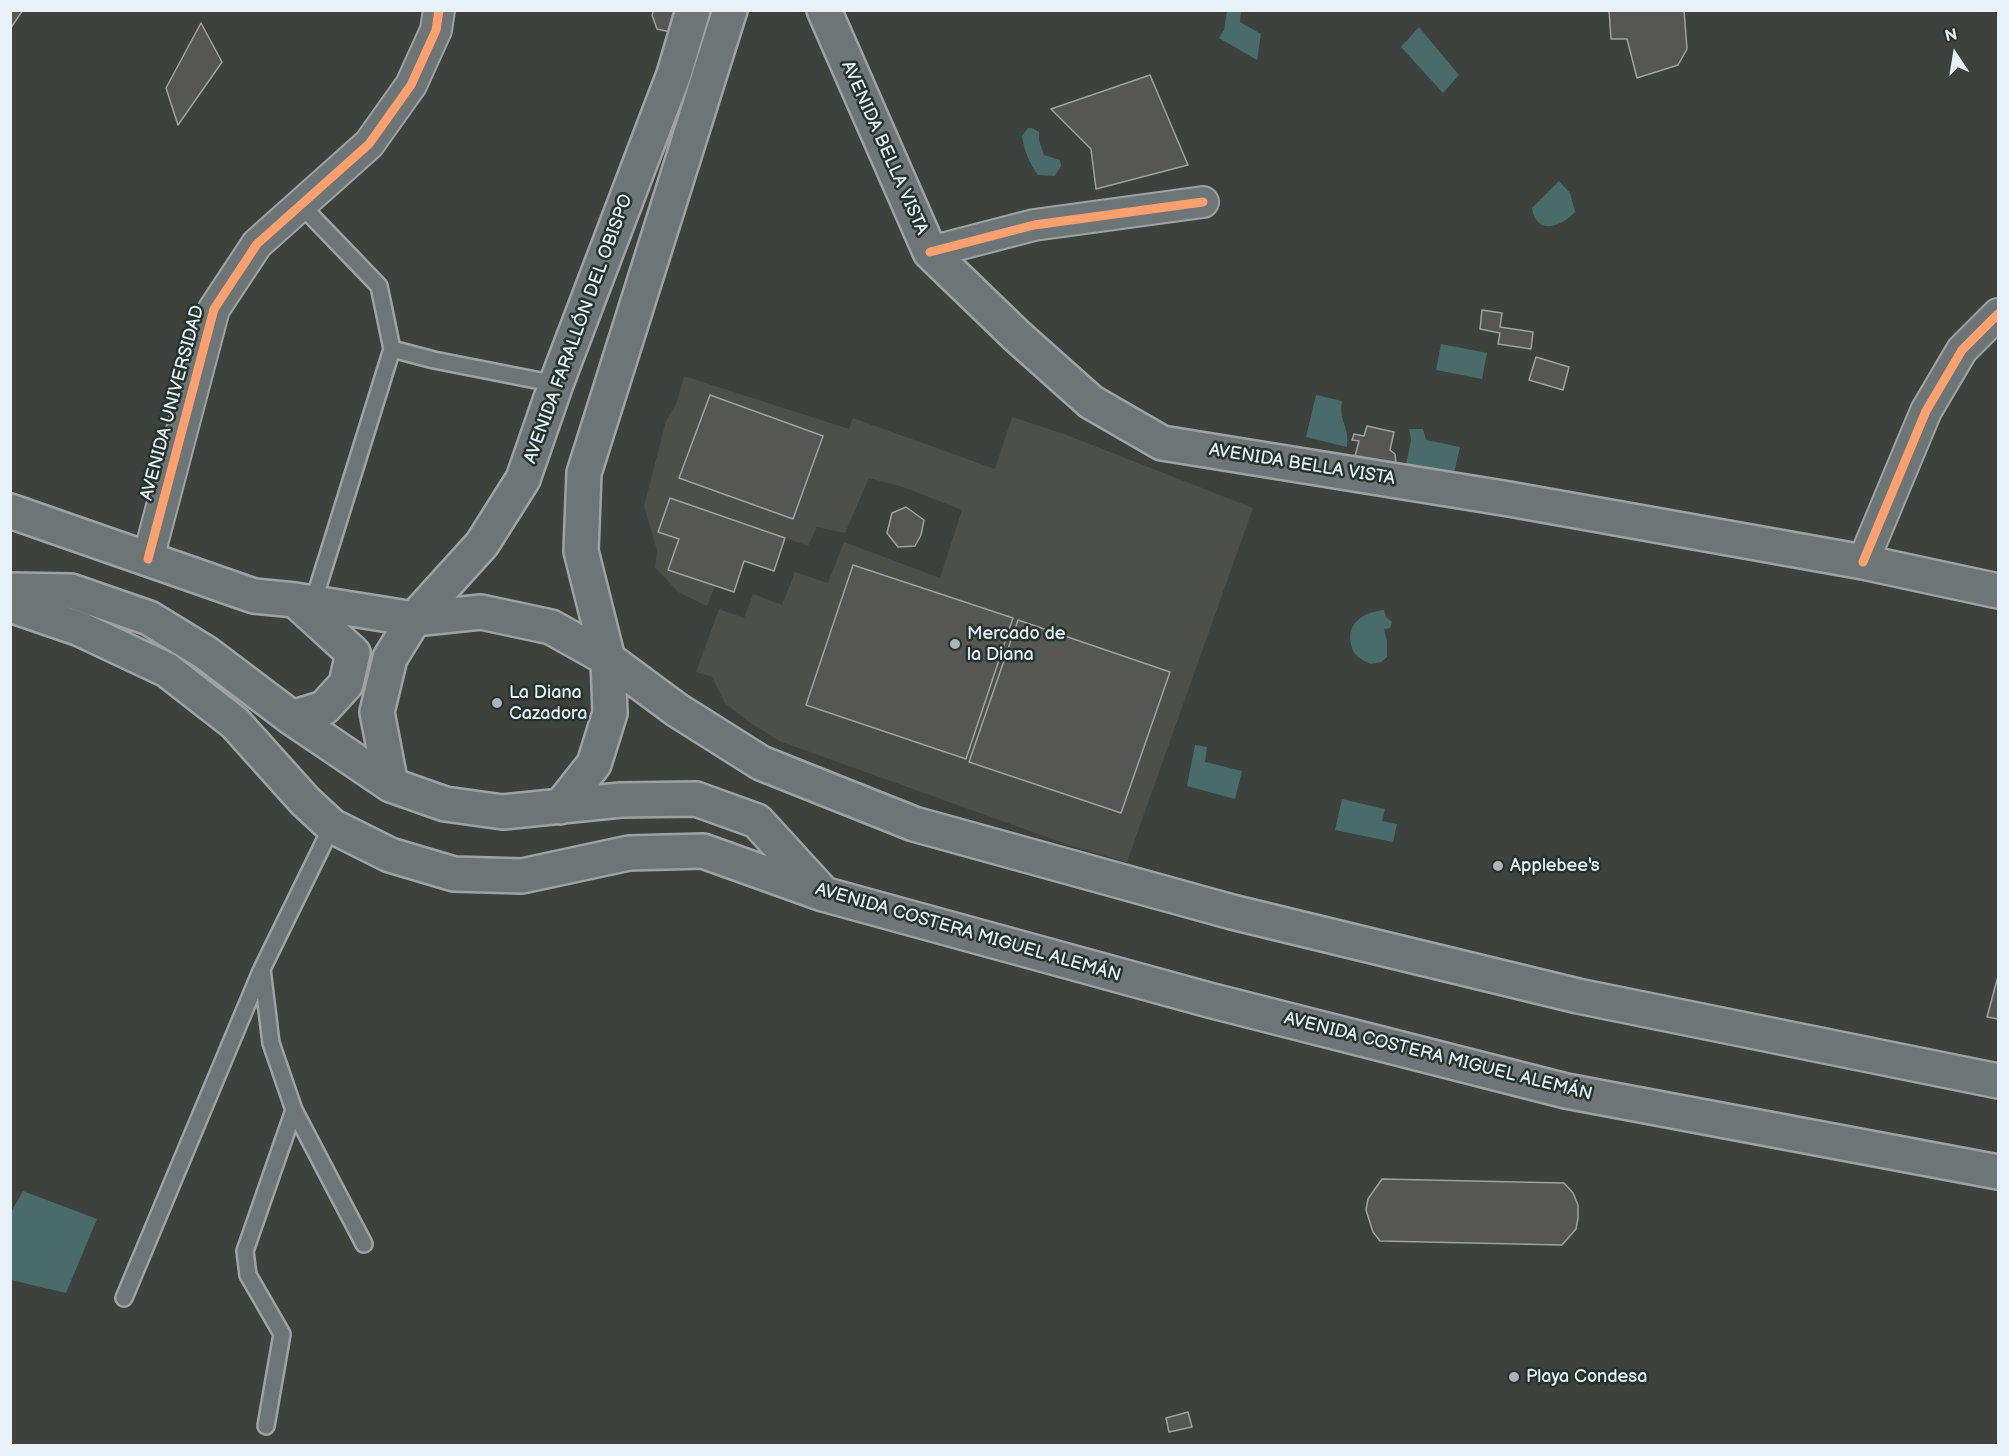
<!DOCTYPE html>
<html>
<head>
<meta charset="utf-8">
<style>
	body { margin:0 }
	#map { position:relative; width:2009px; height:1456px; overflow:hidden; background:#3d423e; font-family:"Balsamiq Sans",sans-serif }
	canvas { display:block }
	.frame { position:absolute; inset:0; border:12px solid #e8f1f8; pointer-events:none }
	.north { position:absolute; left:1925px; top:24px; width:60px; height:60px; -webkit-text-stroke:4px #26332d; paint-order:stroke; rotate:348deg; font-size:16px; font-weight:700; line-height:24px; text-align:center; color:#e8f1f8 }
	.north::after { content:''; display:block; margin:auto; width:21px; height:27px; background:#e8f1f8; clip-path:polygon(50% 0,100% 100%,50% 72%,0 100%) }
</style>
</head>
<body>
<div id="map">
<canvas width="2009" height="1456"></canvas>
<div class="frame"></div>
<div class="north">N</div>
</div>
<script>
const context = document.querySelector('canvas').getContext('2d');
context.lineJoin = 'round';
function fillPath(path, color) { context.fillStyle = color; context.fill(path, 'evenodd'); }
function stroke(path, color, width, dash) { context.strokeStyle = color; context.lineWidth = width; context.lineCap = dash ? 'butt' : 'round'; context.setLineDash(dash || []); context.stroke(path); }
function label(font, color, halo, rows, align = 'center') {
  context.font = font + ' "Balsamiq Sans",sans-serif'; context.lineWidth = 5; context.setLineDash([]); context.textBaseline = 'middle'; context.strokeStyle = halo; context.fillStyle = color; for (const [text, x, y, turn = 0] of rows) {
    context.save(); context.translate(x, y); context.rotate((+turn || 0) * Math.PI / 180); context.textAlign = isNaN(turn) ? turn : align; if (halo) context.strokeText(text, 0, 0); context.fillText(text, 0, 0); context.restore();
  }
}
fillPath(new Path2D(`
	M684 376 849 429 853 418 995 469 1012 417 1064 434 1253 508 1127 862 1069 845 779 741 749 722 725 703 712 677 696 672 719 609 744 618 753 594 782 605 795 572 828 583 844 542 940 578 962 510 903 487 869 478 845 533 817 527 808 546 785 538 774 571 744 561 734 592 715 586 707 606 678 592 655 567 657 550 644 506 666 421 677 402Z`), '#4d4f4b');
fillPath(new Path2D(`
	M1227 11H1241L1240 22 1261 34 1257 60 1219 38 1224 30Z
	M1419 27 1459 75 1443 93 1401 47Z
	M1028 128H1032L1039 132V140L1044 155 1060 160 1061 166 1055 176 1038 175C1029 163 1024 150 1022 136Z
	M1559 181 1570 193 1575 212C1561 227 1536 236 1532 208Z
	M1441 344 1487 353 1482 379 1436 370Z
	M1316 395 1342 401C1338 420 1350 427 1347 447L1306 437Z
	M1409 429H1423L1426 440 1460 447 1453 478 1406 465 1411 440Z
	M1384 610 1386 617 1392 622 1390 628 1384 629 1387 641V657L1381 662 1371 664C1367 662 1362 660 1358 657 1354 654 1352 649 1351 644 1346 622 1365 612 1384 610Z
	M1195 745 1207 747 1205 762 1242 771 1235 799 1187 786Z
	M1342 799 1385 809 1382 821 1397 824 1393 842 1335 830Z
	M23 1191 97 1219 66 1293 11 1280V1212Z`), '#496b6a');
const building = new Path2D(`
	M10 10H23L10 29Z
	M654 10H683L670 32 657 29 652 15Z
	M1609 10H1684L1687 49 1678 65 1637 78 1627 39H1611Z
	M201 23 222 62 178 125 166 88Z
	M1150 75 1188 165 1096 189 1091 149 1051 109Z
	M1482 310 1502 313 1500 327 1533 332 1531 349 1498 344 1500 333 1480 329Z
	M1536 357 1569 367 1563 390 1529 380Z
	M710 395 823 436 793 519 679 478Z
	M1367 426 1394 432 1390 450 1395 454 1397 473 1359 465 1361 457 1355 456 1359 441 1352 440 1354 434 1364 436Z
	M670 498 785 538 774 571 744 561 734 592 668 570 679 539 658 532Z
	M906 507 924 520 921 535 915 546 898 547 887 533 892 513Z
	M853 565 1013 618 966 759 806 705Z
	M1018 620 1170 672 1121 813 969 762Z
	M1998 976V1019L1987 1017Z
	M1382 1179 1564 1183 1573 1193 1578 1205V1218L1576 1229 1562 1245 1380 1241 1373 1232 1366 1210 1368 1199Z
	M1188 1412 1192 1427 1169 1432 1166 1418Z`);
fillPath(building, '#565755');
stroke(building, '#9ea2a2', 1.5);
const service = new Path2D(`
	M301 205 379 286 392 349
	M313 603 392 349 434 360 556 384
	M294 1110 364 1244
	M124 1298 261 971
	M266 1426 282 1334 248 1275 245 1251 294 1110 271 1043 262 969 332 826`);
const minor = new Path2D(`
	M930 252 1034 225 1203 202
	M148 559 214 309 257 244 369 144 411 85 436 30 439 10
	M1863 562 1926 411 1962 350 1998 314`);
const secondary = new Path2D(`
	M824 10 930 252 1017 336 1091 402 1162 443 1509 499 1863 562 1998 591`);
const primary = new Path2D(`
	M10 511 254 596 295 600 414 619 481 612 551 627 608 659 677 710 761 763 914 824 1232 912 1578 996 1998 1081
	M10 590 71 591 149 618 206 653 292 718 391 785 445 804 503 812 621 800 696 799 757 821 820 890
	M10 605 80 629 167 670 235 723 305 801 332 826 390 855 454 874 522 876 629 853 703 851 823 894 1209 1000 1566 1091 1998 1172
	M292 718 324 708 346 684 353 653 295 600
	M391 785 377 712 390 658 414 619 482 544 523 479 556 384 674 74 693 10
	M560 807 594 764 610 713 608 659 581 551 584 473 730 10`);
stroke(service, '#9ea2a2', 20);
stroke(minor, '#9ea2a2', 34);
stroke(secondary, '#9ea2a2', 38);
stroke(primary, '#9ea2a2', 38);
stroke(service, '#6e7576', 15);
stroke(minor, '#6e7576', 30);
stroke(secondary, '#6e7576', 33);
stroke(primary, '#6e7576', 33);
stroke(new Path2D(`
	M930 252 1034 225 1203 202
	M148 559 214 309 257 244 369 144 411 85 436 30 439 10
	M1863 562 1926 411 1962 350 1998 314`), '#fca06f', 9);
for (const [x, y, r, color] of [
	[955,644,6,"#acb4b7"],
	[497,703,6,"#acb4b7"],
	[1498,866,6,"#acb4b7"],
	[1514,1377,6,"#acb4b7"]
]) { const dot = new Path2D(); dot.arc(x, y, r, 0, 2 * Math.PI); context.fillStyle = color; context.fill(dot); stroke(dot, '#26332d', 2); }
label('18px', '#e8f1f8', '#26332d', [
	["AVENIDA BELLA VISTA",884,148,66],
	["AVENIDA FARALLÓN DEL OBISPO",579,329,-70],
	["AVENIDA UNIVERSIDAD",173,403,-75],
	["AVENIDA BELLA VISTA",1302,465,9],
	["AVENIDA COSTERA MIGUEL ALEMÁN",968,933,16],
	["AVENIDA COSTERA MIGUEL ALEMÁN",1438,1057,14]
]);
label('18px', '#e8f1f8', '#26332d', [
	["Mercado de",967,634],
	["la Diana",967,655],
	["La Diana",509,693],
	["Cazadora",509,714],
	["Applebee's",1510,866],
	["Playa Condesa",1526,1377]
], 'left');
</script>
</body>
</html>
